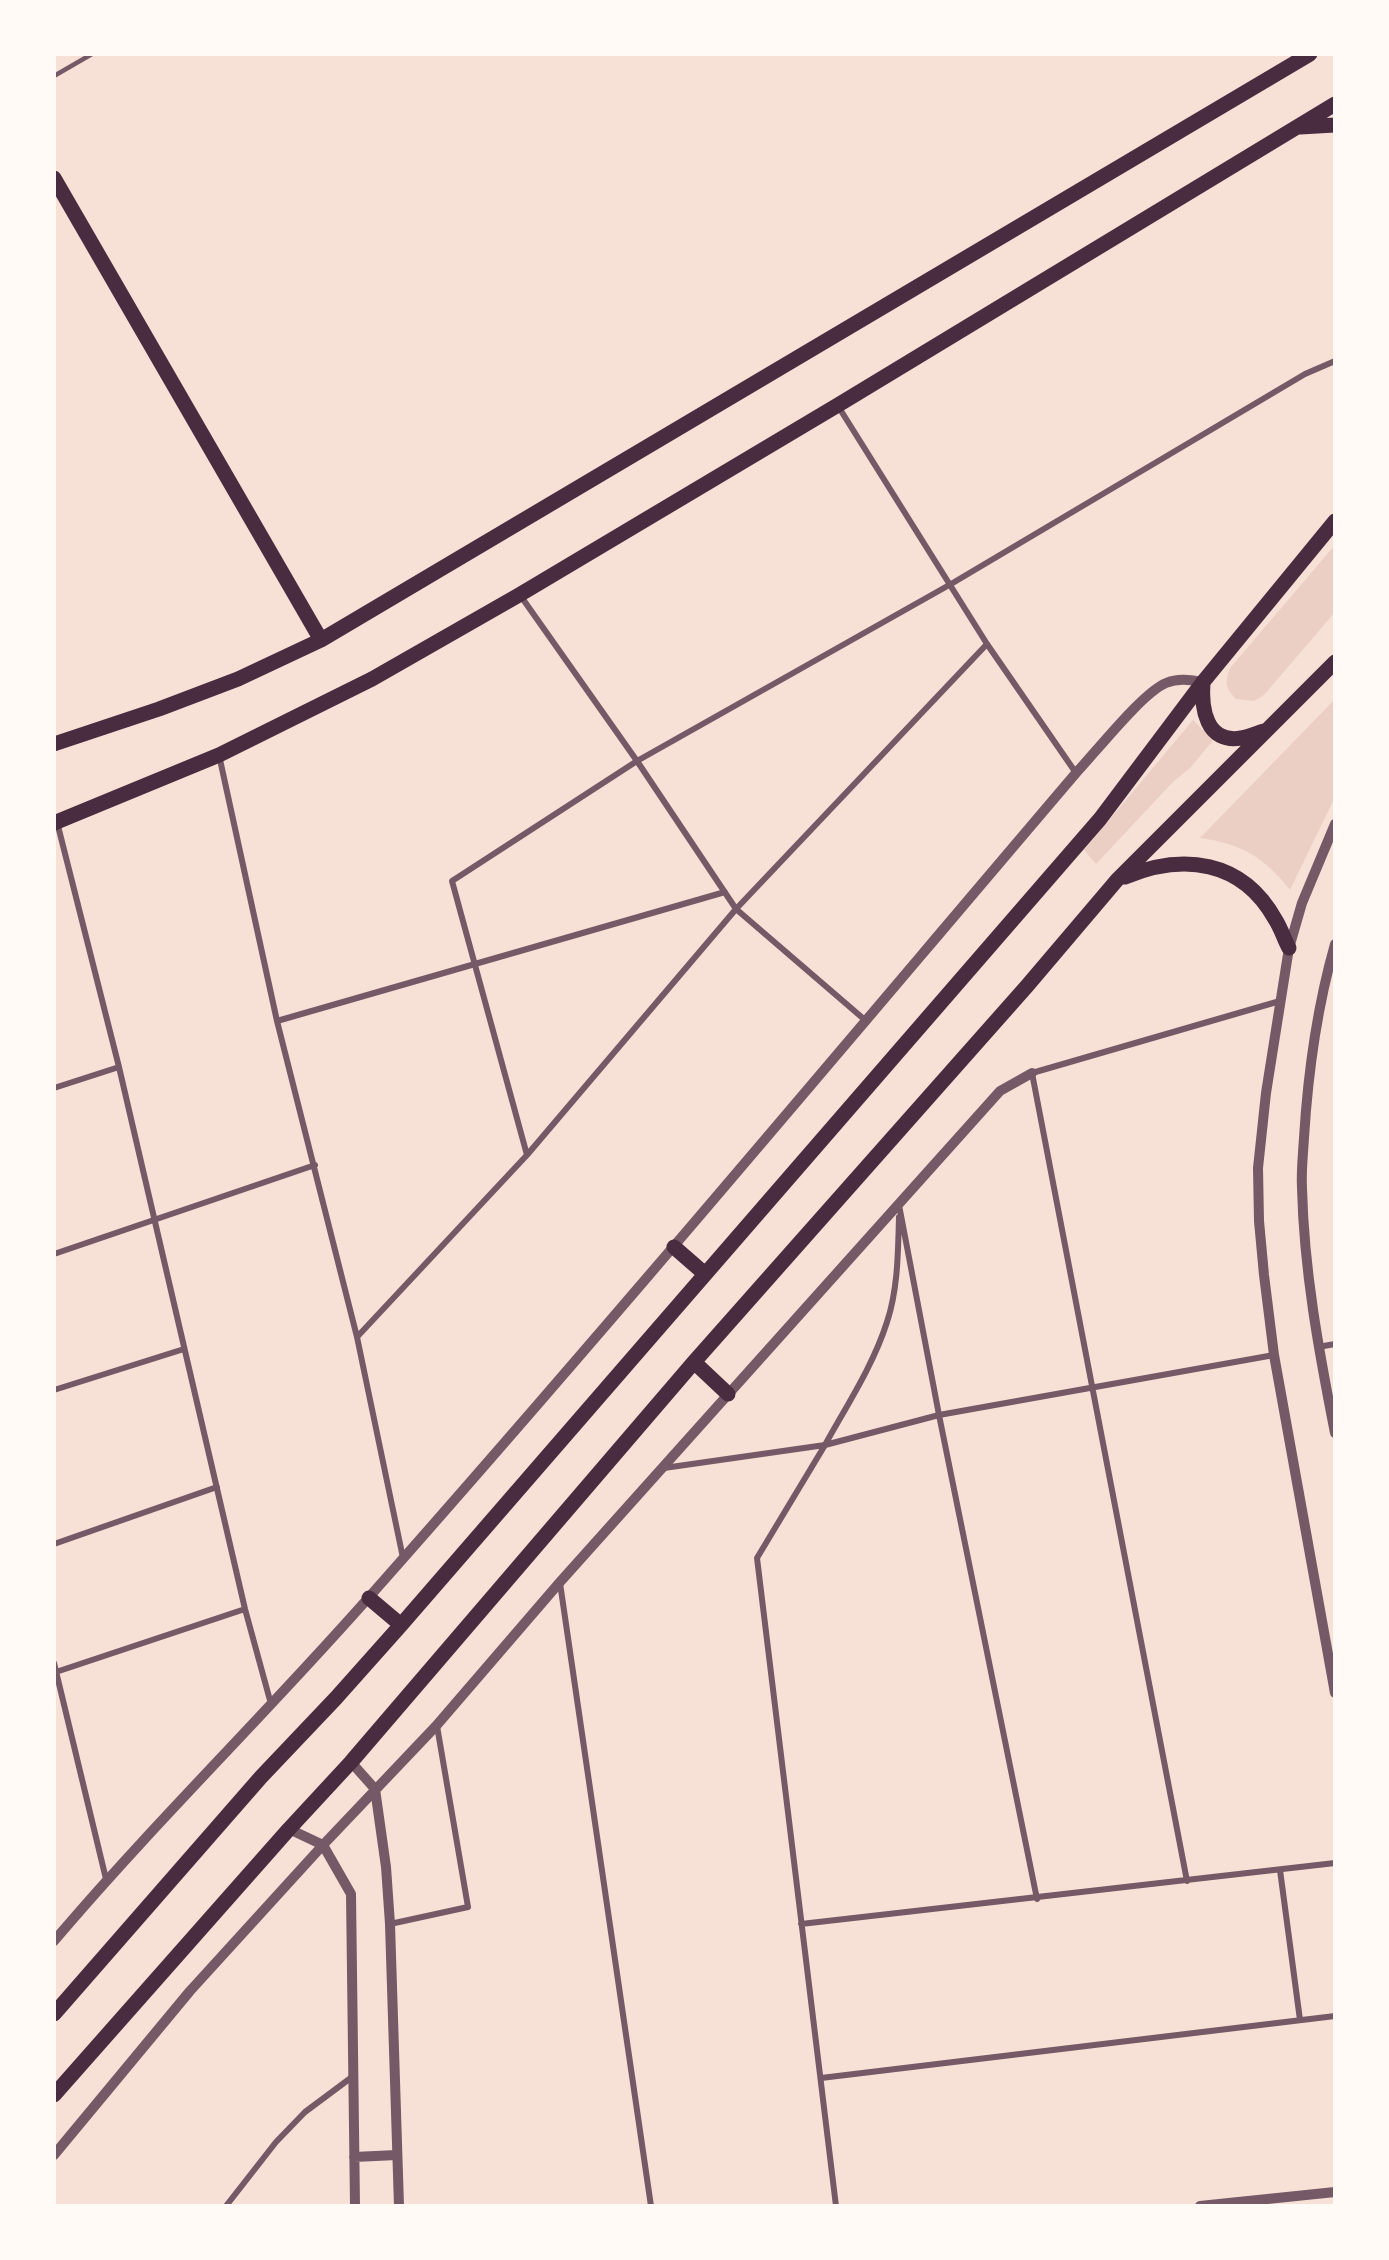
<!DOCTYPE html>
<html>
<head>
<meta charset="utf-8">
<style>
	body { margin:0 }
	#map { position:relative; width:1389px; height:2260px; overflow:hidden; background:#f7e1d7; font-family:"Open Sans",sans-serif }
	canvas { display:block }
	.frame { position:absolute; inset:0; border:56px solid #fffaf5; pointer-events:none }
</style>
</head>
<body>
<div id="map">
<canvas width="1389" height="2260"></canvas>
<div class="frame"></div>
</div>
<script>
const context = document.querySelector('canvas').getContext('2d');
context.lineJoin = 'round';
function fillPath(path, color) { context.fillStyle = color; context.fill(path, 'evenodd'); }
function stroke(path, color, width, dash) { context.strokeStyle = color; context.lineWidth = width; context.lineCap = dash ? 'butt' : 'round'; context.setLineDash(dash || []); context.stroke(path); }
fillPath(new Path2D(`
	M1335 545V612L1264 695 1254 701 1236 699C1225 688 1225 682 1230 668Z
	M1335 699V797L1290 890C1264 857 1242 844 1200 838Z
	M1193 720 1205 732 1215 738 1191 767 1173 782 1096 864 1084 850Z`), '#ebcfc5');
stroke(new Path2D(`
	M54 76 92 54`), '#755966', 4.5);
stroke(new Path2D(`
	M838 406 987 644 1076 773
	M520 595 637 761 736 909 865 1020
	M219 755 277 1021 357 1337 403 1558
	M57 822 119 1067 245 1609 271 1704
	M277 1021 725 892
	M54 1088 119 1067
	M527 1155 452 881 637 761 951 584 1305 374 1335 361
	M899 1205 939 1415 1037 1899
	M54 1254 315 1165
	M357 1337 527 1155 736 909 987 644
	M1318 1347 1335 1344
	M54 1390 184 1349
	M664 1468 825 1445C847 1405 873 1366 887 1322 898 1289 898 1252 899 1217
	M54 1544 217 1487
	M560 1583 651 2206
	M54 1663 106 1879
	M56 1672 245 1609
	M1280 1870 1300 2020
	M1187 1881 1032 1073 1280 1001
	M390 1924 468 1907 437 1726
	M801 1924 1335 1863
	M821 2078 1335 2016
	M226 2206 276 2142 305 2112 352 2077
	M836 2206 757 1558 825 1445 939 1415 1274 1355`), '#755966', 6);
stroke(new Path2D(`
	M1335 824 1302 903 1289 948 1266 1093 1258 1168 1259 1221 1264 1275 1274 1355 1335 1693
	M1335 944C1317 1007 1308 1072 1304 1138 1303 1155 1301 1172 1302 1188 1304 1271 1319 1352 1335 1433
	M351 1762 375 1789 386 1867 390 1924 399 2206
	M289 1829 323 1845 351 1894 355 2206
	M54 1941C155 1822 267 1713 370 1596 610 1325 842 1048 1076 773 1096 752 1142 693 1166 683 1178 678 1190 680 1203 682
	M54 2155 190 1991 323 1845 436 1726 560 1582 1000 1091 1032 1073
	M354 2157 397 2155
	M1200 2206 1335 2192`), '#755966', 10);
stroke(new Path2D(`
	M1300 127 1335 125
	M54 178 321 640
	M1203 682C1201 708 1206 744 1241 738 1249 737 1257 733 1264 731
	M54 744 159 709 238 679 321 640 1310 54
	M54 823 219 755 372 679 519 595 838 405 1335 104
	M1125 877C1183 853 1242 860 1275 919 1281 928 1284 939 1289 948
	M674 1247 705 1274
	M694 1362 728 1394
	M369 1598 401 1625
	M54 2014 261 1777 336 1698 401 1625 1100 819 1203 682 1335 521
	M54 2095 289 1829 351 1762 694 1362 1027 986 1117 880 1335 662`), '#4a2c40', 15);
</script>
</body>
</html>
